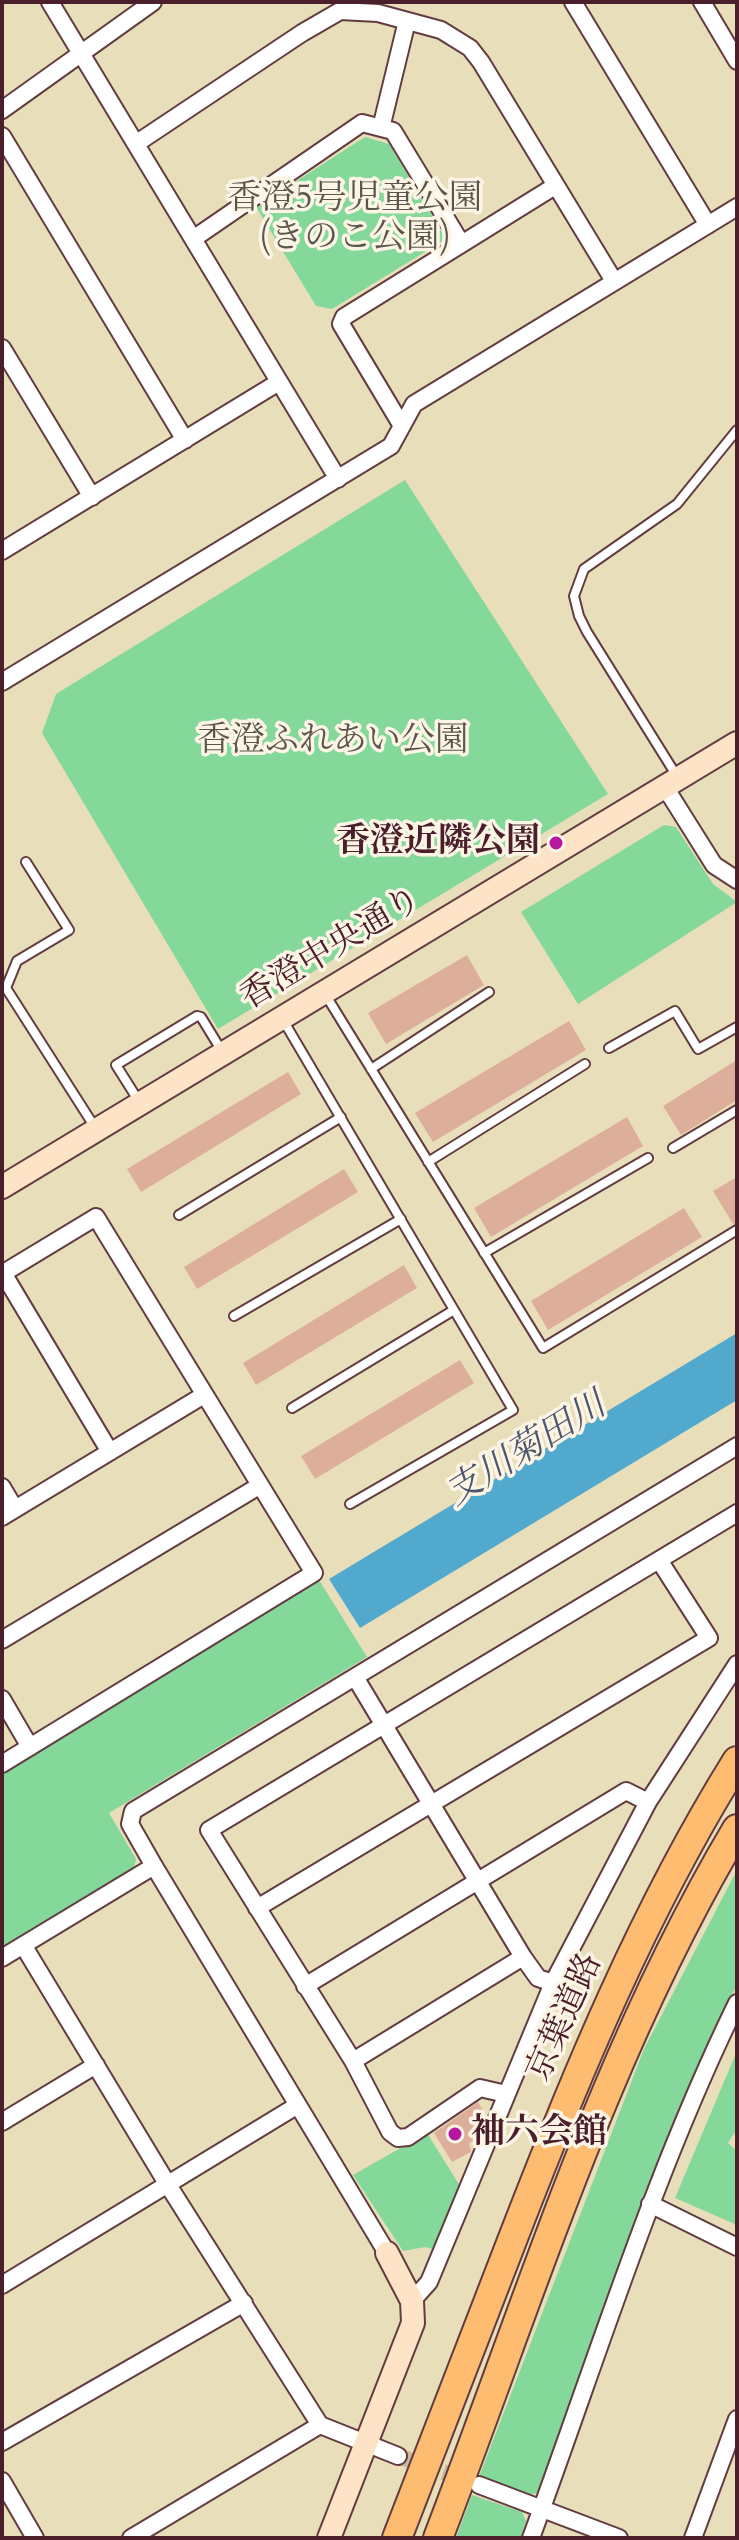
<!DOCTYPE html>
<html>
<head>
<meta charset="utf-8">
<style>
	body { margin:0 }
	#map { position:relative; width:739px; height:2540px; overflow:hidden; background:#e9deba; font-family:Cardo,serif }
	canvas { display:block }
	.frame { position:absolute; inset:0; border:4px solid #4a1f2b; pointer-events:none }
</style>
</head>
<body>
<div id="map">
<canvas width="739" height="2540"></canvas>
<div class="frame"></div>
</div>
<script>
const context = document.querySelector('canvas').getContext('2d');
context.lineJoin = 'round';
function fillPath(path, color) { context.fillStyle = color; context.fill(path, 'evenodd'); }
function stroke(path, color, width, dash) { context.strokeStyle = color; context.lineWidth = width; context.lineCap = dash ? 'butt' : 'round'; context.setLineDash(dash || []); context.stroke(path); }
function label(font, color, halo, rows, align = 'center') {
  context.font = font + ' Cardo,"Noto Serif JP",serif'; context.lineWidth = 7; context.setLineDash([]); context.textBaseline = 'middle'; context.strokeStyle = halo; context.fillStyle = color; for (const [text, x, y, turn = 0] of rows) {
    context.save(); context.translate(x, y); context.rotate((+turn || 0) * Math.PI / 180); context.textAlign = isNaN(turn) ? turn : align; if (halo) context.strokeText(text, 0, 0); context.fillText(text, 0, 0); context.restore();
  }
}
fillPath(new Path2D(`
	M365 137 389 144 446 239 332 309 316 306 256 207Z
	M405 480 608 794 218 1029 42 733 56 694Z
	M664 825 676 827 713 884 737 902 578 1004 521 912Z
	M319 1580 367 1657 109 1813 136 1859 134 1868 2 1947V1771Z
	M737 1870V1985L714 2029 640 2208 537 2493 529 2495 479 2477 644 2049Z
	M737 2051V2129L728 2143 737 2151V2225L675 2198Z
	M427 2133 460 2186 436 2250 425 2247 403 2251 353 2175Z
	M472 2495 522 2512 526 2521 521 2538H456Z`), '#84d89a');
fillPath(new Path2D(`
	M737 1333V1400L360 1628 329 1579Z`), '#51a9ce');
fillPath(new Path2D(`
	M467 955 484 985 386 1044 368 1013Z
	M569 1021 586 1050 433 1142 415 1113Z
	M737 1060V1100L681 1135 663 1106Z
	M288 1072 301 1094 141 1192 127 1169Z
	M627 1117 643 1146 491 1237 474 1208Z
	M344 1169 358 1192 197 1289 184 1267Z
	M737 1177V1223L733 1224 713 1191Z
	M684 1208 702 1237 548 1330 531 1301Z
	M404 1265 417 1288 256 1385 243 1363Z
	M460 1360 474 1383 315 1479 301 1456Z
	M478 2102 484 2112 473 2118 478 2126 470 2130 475 2140 469 2143 471 2152 452 2162 434 2133Z`), '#ddaf9a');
stroke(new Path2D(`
	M398 2456 466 2480`), '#c9b89d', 16, [16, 8]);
const lane = new Path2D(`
	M678 778 587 632 579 616 574 596 584 569 677 504 737 430
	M26 862 69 930 17 961 6 988 96 1129
	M325 994 543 1348 737 1230
	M283 1020 513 1410 350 1504
	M609 1048 675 1011 698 1049 737 1027
	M371 1069 489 992
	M140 1103 116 1065 197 1016 201 1017 223 1053
	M673 1148 737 1110
	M428 1162 585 1064
	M179 1215 341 1117
	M484 1253 648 1158
	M234 1316 401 1219
	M292 1408 454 1310`);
const street = new Path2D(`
	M50 2 338 479
	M573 2 708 225
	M702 2 737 61
	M2 110 153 2
	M381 128 407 21
	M2 136 185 440
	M137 143 302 33 340 11 378 13 441 30 470 48 481 62 614 281
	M193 239 362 123 393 131 461 243
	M2 348 92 497
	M402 426 341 324 344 317 555 186
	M2 551 279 382
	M2 682 391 446 414 404 737 207
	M665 787 714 865 737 880
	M3 1273 110 1452
	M2 1274 96 1217 314 1573 2 1764
	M2 1487 15 1509
	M2 1517 204 1395
	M2 1640 259 1486
	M355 1677 523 1957 538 1978 553 1983
	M2 1699 30 1747
	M257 1908 709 1638 659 1560
	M23 1945 168 2185 320 2425 398 2456
	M2 1958 154 1866
	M305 1986 626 1791 648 1802
	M353 2061 523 1957
	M506 2094 480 2088 408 2137 398 2138 390 2132 353 2061 209 1830 737 1513
	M2 2122 96 2065
	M650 2204 737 2247
	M387 2253 154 1866 130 1824 133 1811 737 1446
	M2 2285 298 2105
	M412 2301 429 2282 553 1983 648 1802 737 1664
	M2 2442 244 2303
	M2 2481 35 2538
	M479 2485 619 2538
	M131 2538 320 2425
	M531 2538C597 2359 653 2175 737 2003
	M693 2538 737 2419`);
const secondary = new Path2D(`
	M2 1187 737 743
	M329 2538 413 2323 412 2301 387 2253`);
const highway = new Path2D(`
	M397 2538C435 2438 474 2338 513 2238 576 2075 644 1910 737 1761
	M438 2538C530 2299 605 2050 737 1829`);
stroke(lane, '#623c40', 12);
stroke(street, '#623c40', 20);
stroke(secondary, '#623c40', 26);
stroke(highway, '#623c40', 32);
stroke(lane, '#fff', 8);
stroke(street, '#fff', 16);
stroke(secondary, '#fee4c6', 22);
stroke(highway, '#fdbc70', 28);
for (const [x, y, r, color] of [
	[556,843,8,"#b5179e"],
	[455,2134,8,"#b5179e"]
]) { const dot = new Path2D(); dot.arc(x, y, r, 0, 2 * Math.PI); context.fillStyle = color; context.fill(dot); stroke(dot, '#fcf5e5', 3); }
label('34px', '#5b564c', '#fcf5e5', [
	["香澄5号児童公園",355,200],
	["(きのこ公園)",355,239],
	["香澄ふれあい公園",333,742]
]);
label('bold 34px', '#4a1f2b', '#fcf5e5', [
	["香澄近隣公園",540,843],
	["袖六会館",471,2134,"left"]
], 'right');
label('34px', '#4a1f2b', '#fcf5e5', [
	["香澄中央通り",332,950,-31],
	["京葉道路",566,2018,-66]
]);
label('italic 36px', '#4d566c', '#fcf5e5', [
	["支川菊田川",527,1451,-32]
]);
</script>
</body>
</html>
